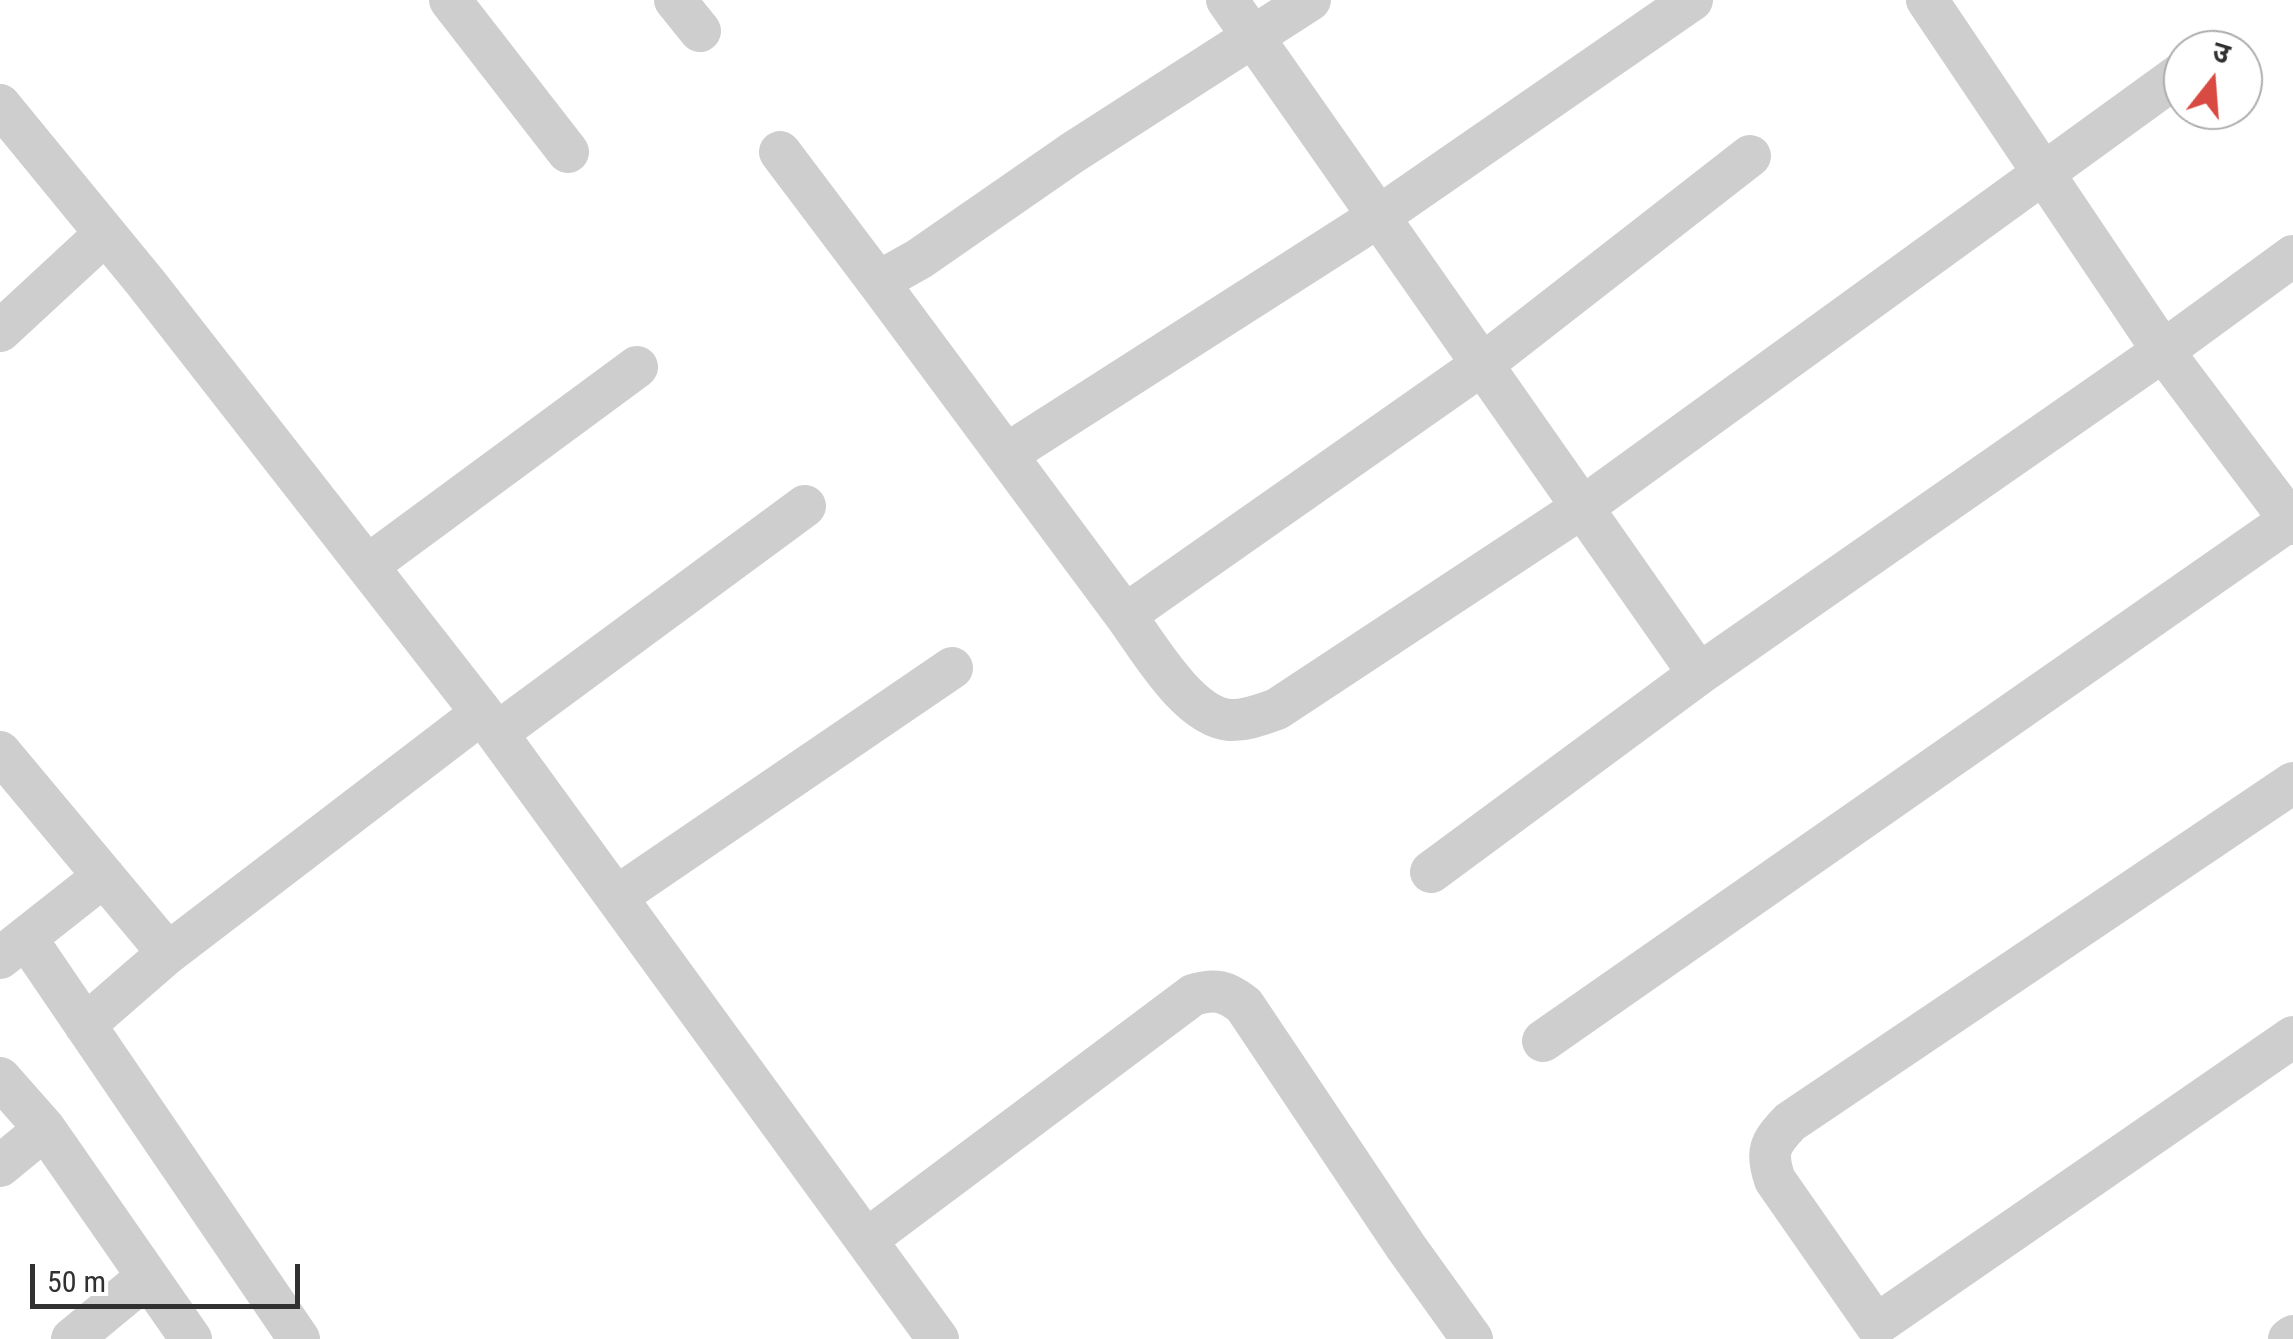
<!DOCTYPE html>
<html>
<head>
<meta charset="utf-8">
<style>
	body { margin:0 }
	#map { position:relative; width:2293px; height:1339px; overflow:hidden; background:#fff; font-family:"Roboto Condensed","Noto Sans Devanagari",sans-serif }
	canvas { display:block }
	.north { position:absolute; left:2163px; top:30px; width:100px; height:100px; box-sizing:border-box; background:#fff; border:2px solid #adadad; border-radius:50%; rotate:17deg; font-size:28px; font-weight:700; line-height:40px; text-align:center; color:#313131 }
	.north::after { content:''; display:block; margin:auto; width:35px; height:45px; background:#d84a42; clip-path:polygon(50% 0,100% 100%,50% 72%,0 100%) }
	.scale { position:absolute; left:30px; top:1264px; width:270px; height:45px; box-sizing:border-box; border:5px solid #313131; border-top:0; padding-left:12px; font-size:30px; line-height:35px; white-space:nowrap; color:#313131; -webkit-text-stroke:8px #fff; paint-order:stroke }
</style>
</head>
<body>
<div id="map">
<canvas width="2293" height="1339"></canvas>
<div class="north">उ</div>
<div class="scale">50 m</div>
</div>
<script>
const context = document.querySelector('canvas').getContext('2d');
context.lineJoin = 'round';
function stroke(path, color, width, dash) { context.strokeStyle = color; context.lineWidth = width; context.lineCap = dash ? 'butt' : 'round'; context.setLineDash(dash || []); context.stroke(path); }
stroke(new Path2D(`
	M450 0 568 152
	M675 0 700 31
	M1227 0 1699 674
	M1310 0 1072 153 919 259 878 282 1125 615 1483 364 1750 156
	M1927 0 2163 351 2293 524
	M0 105 146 283 482 713 938 1339
	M780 152 878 282
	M0 331 105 234
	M1007 454 1381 215 1692 0
	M367 566 637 367
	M1125 615C1148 646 1188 717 1230 720 1246 721 1262 714 1277 709L1583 507 2183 72
	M497 733 805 506
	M0 752 168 953
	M2293 783 1790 1122C1770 1143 1765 1151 1775 1180L1876 1325 2293 1037
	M1431 872 1699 674 2163 351 2293 256
	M616 897 952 668
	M26 938 299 1339
	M0 958 104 876
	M85 1025 168 953 482 713
	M1543 1041 2290 520
	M0 1078 45 1129
	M0 1166 45 1129 191 1339
	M866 1240 1193 995C1215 988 1226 991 1244 1005L1406 1247 1472 1339
	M72 1339 147 1277
	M2289 1339 2293 1336`), '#cecece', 42);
</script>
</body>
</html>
